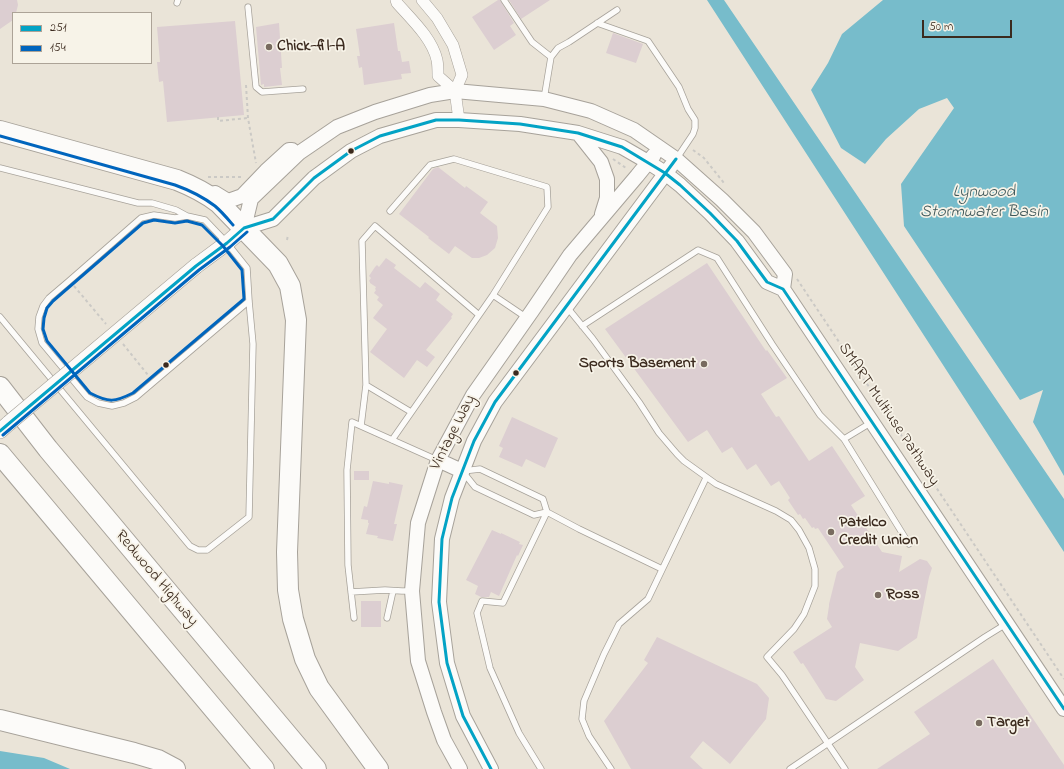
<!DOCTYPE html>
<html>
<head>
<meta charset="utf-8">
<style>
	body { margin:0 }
	#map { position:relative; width:1064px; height:769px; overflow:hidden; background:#eae4d8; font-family:"Indie Flower",sans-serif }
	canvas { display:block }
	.legend { position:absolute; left:12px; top:12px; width:140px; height:52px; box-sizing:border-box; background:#f7f3e8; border:1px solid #aca397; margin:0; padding:5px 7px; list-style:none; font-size:12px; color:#3b2a1e }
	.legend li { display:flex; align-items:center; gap:8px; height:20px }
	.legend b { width:20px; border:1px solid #aca397 }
	.scale { position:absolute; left:922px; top:20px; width:90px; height:18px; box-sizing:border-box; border:2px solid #3b2a1e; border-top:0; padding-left:5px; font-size:12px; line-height:14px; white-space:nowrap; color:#3b2a1e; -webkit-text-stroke:3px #f7f3e8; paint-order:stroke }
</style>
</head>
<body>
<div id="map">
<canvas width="1064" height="769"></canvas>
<ul class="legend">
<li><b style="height:5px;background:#03a3c5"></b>251</li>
<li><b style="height:5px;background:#0065bd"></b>154</li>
</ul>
<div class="scale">50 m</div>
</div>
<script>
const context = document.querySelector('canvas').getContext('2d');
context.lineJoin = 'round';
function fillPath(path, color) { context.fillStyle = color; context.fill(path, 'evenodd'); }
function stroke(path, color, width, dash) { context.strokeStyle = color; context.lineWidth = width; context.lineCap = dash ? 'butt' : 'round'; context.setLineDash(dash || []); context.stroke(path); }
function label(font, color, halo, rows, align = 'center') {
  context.font = font + ' "Indie Flower",sans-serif'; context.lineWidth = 3.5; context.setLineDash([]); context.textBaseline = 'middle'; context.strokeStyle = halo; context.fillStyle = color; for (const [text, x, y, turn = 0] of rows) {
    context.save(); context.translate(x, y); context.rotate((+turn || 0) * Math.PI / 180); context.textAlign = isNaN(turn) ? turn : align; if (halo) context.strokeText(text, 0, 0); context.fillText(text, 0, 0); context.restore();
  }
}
fillPath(new Path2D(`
	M707 0H724L1064 499V552Z
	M883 0H1064V476L1033 422 1043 390 1020 400 904 226 901 184 954 108 947 98 919 109 886 139 865 164 841 148 811 90 828 63 842 34Z
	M0 751 44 758 70 769H0Z`), '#77bccb');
fillPath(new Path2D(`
	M0 0H17L18 5 16 13H13V20L0 29Z
	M498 0H500L514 23 510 26 516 35 494 50 472 17Z
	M509 0H550L521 19Z
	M235 21 244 115 167 122 163 81 159 82 157 62H160L157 27Z
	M279 23 282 68H280L282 85 264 87V84L261 85 256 27Z
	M394 23 398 51H400L402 62 409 61 411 73 401 74 402 79 364 85 362 67 359 68 357 56H360L356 29Z
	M613 33 643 44 636 63 606 53Z
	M438 167 465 188 466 186 488 202 480 213 497 226 498 238 495 248 487 255 479 258H472L455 246 449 254 428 238 429 237 399 214 433 169Z
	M386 258 396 265 394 268 420 288 425 282 440 294 436 300 453 314 451 317 452 318 426 350 435 357 427 367 417 360 404 378 370 352 387 329 373 318 383 305 377 300 379 297 374 293 376 290 375 289 376 287 370 283V282L369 281 371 278 369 276 375 267 377 265 379 267Z
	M707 263 766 351 767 350 787 378 761 394 776 417 779 416 809 461 832 446 865 496 851 505 882 552 902 556 899 572 920 559 927 561 932 568 929 577 917 638 898 651 860 643 855 667 864 680 836 701 826 699 803 663 801 664 793 652 832 627 827 619 829 606V604L837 572 844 567 818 528 815 529 814 527 812 528 805 518 803 519 800 514 798 515 788 500 790 498 779 481 771 486 756 464 747 470 732 447 722 453 707 430 688 442 605 329Z
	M512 417 558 438 545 468 526 459 522 467 499 457 503 448 499 446Z
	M354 471H369V480H354Z
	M373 481 389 484V482L403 485 394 524H397L393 541 377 538 378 536 366 534 369 523H368V520L361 519 364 506 367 507Z
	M492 530 501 534V533L520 542 519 544 523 545 518 556 517 555 499 596 491 592 489 597H481L475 594 478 586 466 580Z
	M361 601H381V627H361Z
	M657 637 757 684 769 698 766 719 730 764 703 741 690 757 703 769H631L604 721 648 663 644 660Z
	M993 659 1064 765V769H877L930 734 914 712Z`), '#dcced1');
const service = new Path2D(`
	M504 0 532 42 551 57
	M177 3 178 0
	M248 7 256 87 262 92 303 89
	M597 23 648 41 679 87 688 109 695 120V128L693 134 677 158
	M544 99 551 57 558 48 569 42 617 10
	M0 168 138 203H152L176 210 187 216 205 220 227 243 247 268 249 301 253 344 249 517 207 550H198L190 546 0 317
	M390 211 430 165 454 159 547 187 548 207 493 295
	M187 216 175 218 154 215 141 218 69 281 49 298 43 306 39 317 38 329 42 343 87 397 98 403 112 406 124 403 136 397 249 301
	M566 306 593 339 639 402 659 433 677 454 684 461 716 484 776 511 791 520 799 530 809 548 815 569V586L804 614 794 629 767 657 782 675 845 769
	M582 326 698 250 717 258 772 344 820 415 844 439 872 422
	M411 412 366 385 362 241 375 226 479 315
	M361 426 366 385
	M844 439 909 544
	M392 440 493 295 527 318
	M463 471 480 469 543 499 547 512 503 603 482 601 477 613 490 668 519 733 541 769
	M463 472 475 487 534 515 547 512 579 529 662 569
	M351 592 385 590 402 591H412
	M354 618 348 565 347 470 352 422 437 460
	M387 618 393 591
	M611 769 589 736 582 719 584 701 604 654 619 624 648 599 706 478
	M790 769 985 637 1006 624`);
const minor = new Path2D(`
	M396 0 397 3C411 19 432 38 437 60 438 65 438 71 438 76L455 91
	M422 0 437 18 453 45 462 75 455 91 459 120`);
const tertiary = new Path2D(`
	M578 133 601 162 607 179V198L602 214
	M215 193 228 201 242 196 266 171 289 150H292
	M783 289 785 274 754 232 722 200 676 159 634 130 591 111 544 99 455 91 430 95 375 112 337 127 299 153 251 199 244 228 273 219 314 178 351 151 380 136 436 120H459L520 124 578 133 622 147 648 162 665 173 680 185 710 213 737 241 767 282 783 289 1064 709
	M438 460 462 471
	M460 769 444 740 434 712 418 661 412 591 418 523 438 460 473 395 532 311 570 255 637 176 654 155
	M491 769 463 716 447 663 439 602 442 539 452 498 474 441 495 402 671 166`);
const secondary = new Path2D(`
	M196 266 227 243 244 228
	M0 431 9 423`);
const motorway = new Path2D(`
	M0 131 177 180C192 186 206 193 219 203L278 264 290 286 296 320 287 552 288 590 293 619 305 659 319 688 378 769
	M0 387 48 449 316 769
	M0 454 264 769
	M0 720 134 753 158 760 175 769`);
stroke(service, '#a7a29a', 7);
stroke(minor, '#a7a29a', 12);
stroke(tertiary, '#a7a29a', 16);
stroke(secondary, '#a7a29a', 16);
stroke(motorway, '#a7a29a', 22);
stroke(new Path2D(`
	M246 85 248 118 256 163
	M218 117V121L248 118
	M693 150 704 158 724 183
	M613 159 626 168
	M208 177H243
	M287 240 288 235
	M797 279 1064 679
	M74 286 106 324
	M123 344 148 375`), '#cbc9c5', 2, [3, 3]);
stroke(service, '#fcfbf9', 5.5);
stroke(minor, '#fcfbf9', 11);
stroke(tertiary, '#fcfbf9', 14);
stroke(secondary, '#fcfbf9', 15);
stroke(motorway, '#fcfbf9', 20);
const secondaryBridge = new Path2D(`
	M9 423 196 266`);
stroke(secondaryBridge, '#a7a29a', 16, []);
stroke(secondaryBridge, '#fcfbf9', 15);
stroke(new Path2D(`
	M0 431 196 266 227 243 244 228 273 219 314 178 351 151 380 136 436 120H459L520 124 578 133 622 147 665 173 680 185 710 213 737 241 767 282 783 289 1064 709
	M491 769 463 716 447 663 439 602 442 539 452 498 474 441 495 402 676 159`), '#03a3c5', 3);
stroke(new Path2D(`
	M0 136 175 185C189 190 203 197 215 206 222 212 227 218 233 225
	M154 220 175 223 187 221 202 225 223 246 242 270 244 299 133 393C115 402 109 403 90 393L47 341 43 329 44 318 47 308 53 301 143 223Z
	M3 435 199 270 230 247 247 232`), '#0065bd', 3);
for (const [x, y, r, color] of [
	[269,47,4,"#786b5f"],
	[351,151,3.5,"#3b2a1e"],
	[704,364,4,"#786b5f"],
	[166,365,3.5,"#3b2a1e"],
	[516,373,3.5,"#3b2a1e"],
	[831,532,4,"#786b5f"],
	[878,595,4,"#786b5f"],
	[979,723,4,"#786b5f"]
]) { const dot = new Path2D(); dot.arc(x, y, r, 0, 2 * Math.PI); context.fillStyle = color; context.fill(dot); stroke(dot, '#f7f3e8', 1.5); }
label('bold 16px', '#3b2a1e', '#f7f3e8', [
	["Chick-fil-A",277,47],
	["Sports Basement",696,364,"right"],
	["Patelco",839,523],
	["Credit Union",839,541],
	["Ross",886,595],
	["Target",987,723]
], 'left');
label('16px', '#3b2a1e', '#f7f3e8', [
	["SMART Multiuse Pathway",888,415,56],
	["Vintage Way",454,433,-63],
	["Redwood Highway",156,579,50]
]);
label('italic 17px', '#3f5759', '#f7f3e8', [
	["Lynwood",984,193],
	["Stormwater Basin",984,213]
]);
</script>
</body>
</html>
